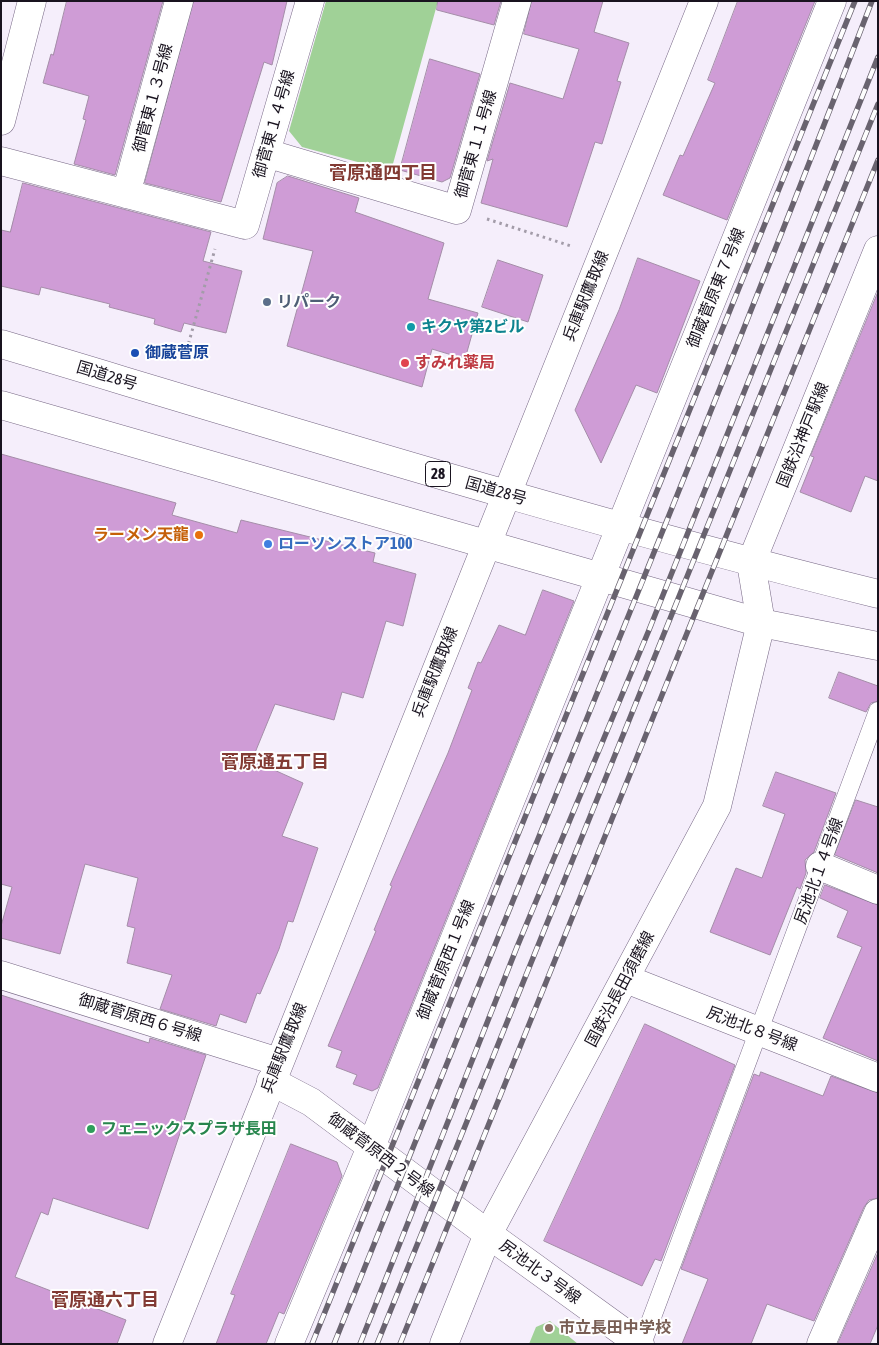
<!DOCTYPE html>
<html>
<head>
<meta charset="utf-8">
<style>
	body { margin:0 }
	#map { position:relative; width:879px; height:1345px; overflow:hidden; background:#f5eefb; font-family:"Asap Condensed",sans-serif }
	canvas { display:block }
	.frame { position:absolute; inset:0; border:2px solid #19131f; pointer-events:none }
</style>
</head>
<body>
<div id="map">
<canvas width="879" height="1345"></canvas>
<div class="frame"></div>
</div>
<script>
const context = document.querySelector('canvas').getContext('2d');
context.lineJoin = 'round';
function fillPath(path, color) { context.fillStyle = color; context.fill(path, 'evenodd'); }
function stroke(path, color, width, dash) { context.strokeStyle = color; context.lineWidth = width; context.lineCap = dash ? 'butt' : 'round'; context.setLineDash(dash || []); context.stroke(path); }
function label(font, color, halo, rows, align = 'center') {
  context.font = font + ' "Asap Condensed","Noto Sans JP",sans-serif'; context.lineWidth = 4; context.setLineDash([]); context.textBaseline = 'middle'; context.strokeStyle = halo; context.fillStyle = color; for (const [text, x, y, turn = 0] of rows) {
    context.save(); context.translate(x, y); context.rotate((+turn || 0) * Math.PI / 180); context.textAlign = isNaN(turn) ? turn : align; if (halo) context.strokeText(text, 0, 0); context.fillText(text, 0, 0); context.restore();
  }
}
fillPath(new Path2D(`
	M326 1H438L391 171 302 147 289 131Z
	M550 1321 578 1344H529L536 1327Z`), '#a0d197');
const building = new Path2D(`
	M67 1H163L115 175 74 164 86 120 83 119 89 96 43 83 51 54 53 55Z
	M194 1H287L272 65 264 62 221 202 145 183Z
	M438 1H501L494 25 437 10Z
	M532 1H603L594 32 629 43 617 81 621 82 602 144 595 142 567 227 481 203 493 159 487 161 510 83 563 99 579 49 524 34Z
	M738 1H815L727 220 663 195 680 155 683 156 715 83 708 80Z
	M430 59 480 74 450 178 442 182 400 170Z
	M288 176 359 198 355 212 444 243 428 299 478 313 465 359 432 349 422 387 287 346 313 251 263 239 277 183Z
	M23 183 211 232 203 261 242 271 226 333 184 323 181 332 154 324 155 319 109 307 110 304 41 287 39 295 1 286V230L10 232Z
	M638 258 700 281 657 393 636 385 601 463 575 410 619 310Z
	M498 260 543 275 528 322 482 307Z
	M878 292V481L865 476 851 512 800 492 814 457 811 456Z
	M1 454 176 503 172 515 237 533 241 520 375 553 373 562 416 574 403 626 386 621 363 698 342 692 334 720 275 704 252 760 303 783 282 836 318 848 293 922 288 921 279 949 260 994 257 993 246 1023 220 1014 216 1026 160 1009 172 975 127 963 135 928 127 926 138 878 85 864 60 954 1 938V926L12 887 1 884Z
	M543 590 574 601 378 1088 372 1091 353 1084 357 1075 336 1067 342 1051 328 1046 376 931 374 930 392 886 390 885 448 753 472 690 468 688 478 662 481 663 499 625 525 635Z
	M839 672 878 686V701L871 703 866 712 829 698Z
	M776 772 836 793 814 852 805 860 806 873 800 889 797 887 770 955 710 932 736 868 762 878 785 814 763 806Z
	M856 800 878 807V873L835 855Z
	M825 885 878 905V1061L823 1038 862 947 837 937 848 911 820 898Z
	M1 995 149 1043 150 1038 206 1055 148 1229 53 1198 48 1215 41 1212 15 1277 126 1320 117 1344H1Z
	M645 1024 735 1065 661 1261 655 1259 642 1286 544 1241Z
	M761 1072 823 1096 831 1076 878 1093V1198L869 1200 864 1207 814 1321 767 1304 751 1344H682L708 1279 681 1269 754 1074 759 1076Z
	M291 1144 337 1162 342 1176 284 1314 279 1312 266 1344H216L235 1295 231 1294Z
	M878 1253V1325L870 1344H838Z`);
fillPath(building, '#cf9cd6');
stroke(building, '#a48da8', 1);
const lane = new Path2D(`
	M642 1344 878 711`);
const street = new Path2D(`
	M1 121 32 1
	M266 153 457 210 517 1
	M1 161 245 225 310 1
	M126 194 179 1
	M761 623 751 563 878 250
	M820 866 878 890
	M1 975 279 1062
	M626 979 878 1078
	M271 1081 311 1102 488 1234 640 1344
	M289 1344 371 1147 832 1
	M821 1344 878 1213`);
const secondary = new Path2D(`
	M167 1344 704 1
	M444 1344 488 1234 717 806 761 623`);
const highway = new Path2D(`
	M1 344C292 431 583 521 878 594
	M1 405 761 623 878 646`);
stroke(lane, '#776885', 19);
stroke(street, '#776885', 29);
stroke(secondary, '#776885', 29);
stroke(highway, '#776885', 29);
stroke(new Path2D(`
	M487 219 571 246
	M185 356 215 249`), '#a39ca9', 3, [2.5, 4]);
stroke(lane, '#fff', 18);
stroke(street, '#fff', 28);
stroke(secondary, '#fff', 28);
stroke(highway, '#fff', 28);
const rail = new Path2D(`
	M312 1344 855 1
	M334 1344C513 896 699 451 872 1
	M360 1344 517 947 649 630 878 57
	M377 1344 878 104
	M400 1344 878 160`);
stroke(rail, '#69636f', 5.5);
stroke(rail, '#fefefe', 4, [11]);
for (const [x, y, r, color] of [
	[267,302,5,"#5c6f8a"],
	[411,327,5,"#0f9aa8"],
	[135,353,5,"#1a4fb4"],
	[405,363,5,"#e0444e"],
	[199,535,5,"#e8710a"],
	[268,544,5,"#3f7fe0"],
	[91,1129,5,"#2e9e5b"],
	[549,1328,5,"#8d6e63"]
]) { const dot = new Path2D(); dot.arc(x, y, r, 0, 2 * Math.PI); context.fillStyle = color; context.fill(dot); stroke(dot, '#fefefe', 2); }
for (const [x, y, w] of [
	[438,474,25]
]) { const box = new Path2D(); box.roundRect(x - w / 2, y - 12.5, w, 25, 4); context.fillStyle = '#fefefe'; context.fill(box); stroke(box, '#19131f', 1); }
label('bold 15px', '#19131f', null, [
	["28",438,474]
]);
label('16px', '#19131f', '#fefefe', [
	["御菅東１３号線",153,98,-75],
	["御菅東１４号線",274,124,-74],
	["御菅東１１号線",476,144,-74],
	["御蔵菅原東７号線",716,288,-68],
	["兵庫駅鷹取線",586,296,-68],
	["国道28号",107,376,17],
	["国鉄沿神戸駅線",803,435,-68],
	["国道28号",496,491,16],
	["兵庫駅鷹取線",435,672,-68],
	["尻池北１４号線",819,871,-70],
	["御蔵菅原西１号線",446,960,-68],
	["国鉄沿長田須磨線",620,989,-62],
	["御蔵菅原西６号線",140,1018,17],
	["尻池北８号線",752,1029,21],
	["兵庫駅鷹取線",284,1048,-68],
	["御蔵菅原西２号線",381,1155,37],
	["尻池北３号線",540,1272,36]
]);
label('bold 16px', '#4e5e75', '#fefefe', [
	["リパーク",277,302]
], 'left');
label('bold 16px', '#0d838f', '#fefefe', [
	["キクヤ第2ビル",421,327]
], 'left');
label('bold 16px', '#164399', '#fefefe', [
	["御蔵菅原",145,353]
], 'left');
label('bold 16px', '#be3a42', '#fefefe', [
	["すみれ薬局",415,363]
], 'left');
label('bold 16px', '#c56008', '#fefefe', [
	["ラーメン天龍",189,535]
], 'right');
label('bold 16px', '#366cbe', '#fefefe', [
	["ローソンストア100",278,544]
], 'left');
label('bold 16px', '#27864d', '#fefefe', [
	["フェニックスプラザ長田",101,1129]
], 'left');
label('bold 16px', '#785e54', '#fefefe', [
	["市立長田中学校",559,1328]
], 'left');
label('bold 18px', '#823a33', '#fefefe', [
	["菅原通四丁目",383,173],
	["菅原通五丁目",275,762],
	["菅原通六丁目",105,1300]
]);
</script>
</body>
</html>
